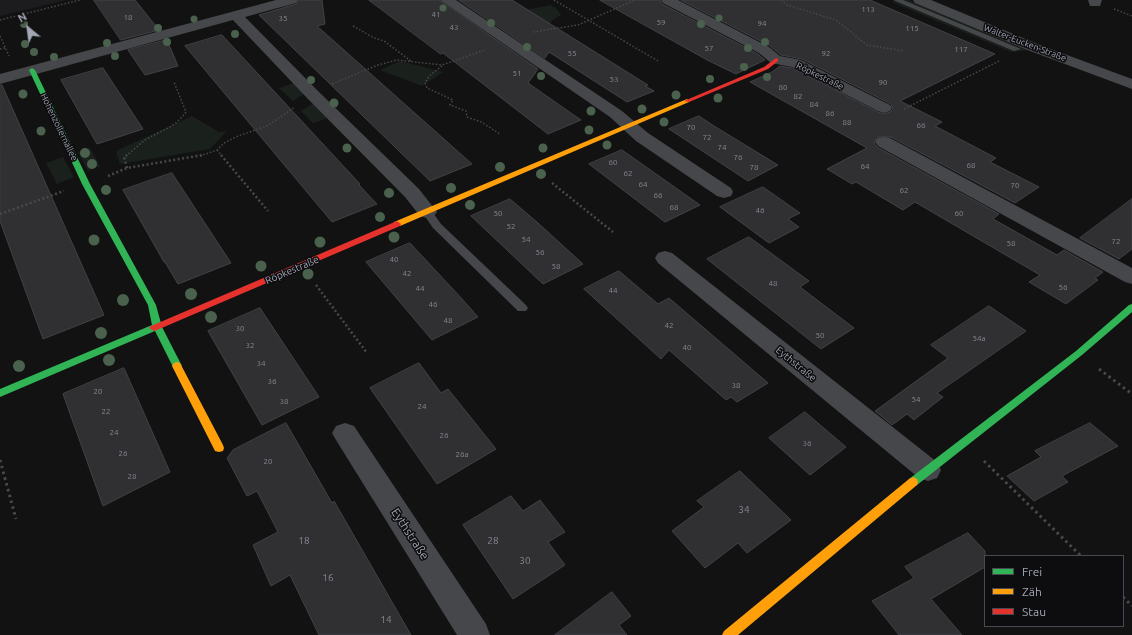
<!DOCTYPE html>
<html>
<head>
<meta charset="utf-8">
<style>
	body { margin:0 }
	#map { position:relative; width:1132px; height:635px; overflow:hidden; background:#121212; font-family:Ubuntu,sans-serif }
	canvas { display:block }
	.legend { position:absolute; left:984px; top:555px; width:140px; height:72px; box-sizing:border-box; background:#0d0c0e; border:1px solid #494a51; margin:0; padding:5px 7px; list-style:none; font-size:12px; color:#a2a6b5 }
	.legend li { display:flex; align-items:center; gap:8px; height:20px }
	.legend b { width:20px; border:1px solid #494a51 }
	.north { position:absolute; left:8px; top:8px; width:40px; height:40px; -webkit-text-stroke:3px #0d0c0e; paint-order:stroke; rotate:331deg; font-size:11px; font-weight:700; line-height:16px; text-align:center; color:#a2a6b5 }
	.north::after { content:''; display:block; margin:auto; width:14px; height:18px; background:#a2a6b5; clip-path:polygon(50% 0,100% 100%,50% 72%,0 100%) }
</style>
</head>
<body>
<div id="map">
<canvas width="1132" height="635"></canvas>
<ul class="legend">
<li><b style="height:5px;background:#30b455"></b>Frei</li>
<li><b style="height:5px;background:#ff9f0a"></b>Zäh</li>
<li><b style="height:5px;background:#e5322d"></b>Stau</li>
</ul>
<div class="north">N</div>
</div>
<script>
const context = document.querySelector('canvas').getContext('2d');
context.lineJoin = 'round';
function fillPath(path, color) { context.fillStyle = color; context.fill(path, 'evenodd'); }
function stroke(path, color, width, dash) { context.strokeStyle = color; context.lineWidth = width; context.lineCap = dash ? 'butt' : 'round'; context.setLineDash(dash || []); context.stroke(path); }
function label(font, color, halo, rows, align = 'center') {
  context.font = font + ' Ubuntu,sans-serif'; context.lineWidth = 3; context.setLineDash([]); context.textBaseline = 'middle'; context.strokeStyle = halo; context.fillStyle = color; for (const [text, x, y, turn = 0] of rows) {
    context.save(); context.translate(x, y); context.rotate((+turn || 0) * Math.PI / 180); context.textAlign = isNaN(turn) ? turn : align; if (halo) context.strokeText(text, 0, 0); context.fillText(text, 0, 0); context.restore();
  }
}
fillPath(new Path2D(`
	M0 0H66L0 16Z`), '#1c1c1e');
fillPath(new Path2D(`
	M897 0H909L1031 50 1011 52 892 2Z
	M550 5 556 8 561 15 554 19 548 25 523 11Z
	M400 61 443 72 422 86 380 70Z
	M294 83 304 94 293 101 279 88Z
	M314 103 328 118 313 123 301 111Z
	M192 116 219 132 227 131 210 149 120 164 116 151Z
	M90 148 100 166 88 171 78 152Z
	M63 157 74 177 57 184 46 163Z`), '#1a211c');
const building = new Path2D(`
	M94 0H135L159 30 121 40Z
	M299 0H322L325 24 317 26 472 164 430 181 259 15 296 4Z
	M369 0H439L538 69 528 83 581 120 548 134 443 53 441 54Z
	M459 0H512L648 85 645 86 654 91 627 102 549 52 545 58Z
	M600 0H660L662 4 758 54 765 60 736 74 709 61Z
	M681 0H870L995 54 900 101 942 122 935 126 996 158 990 162 1039 187 1015 203 891 137H878L874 143 877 147 999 214 993 219 1057 255 1064 250 1103 272 1095 278 1098 280 1066 304 1029 282 1040 275 915 202 903 210 856 182 852 184 827 169 867 148 750 82 772 72 780 66 792 68 878 112 884 114 890 112 893 109 891 104 802 59 781 55 770 46Z
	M222 35 360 184 359 185 377 204 332 222 185 46Z
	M167 40 178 66 145 75 128 50Z
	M103 68 143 129 97 144 61 80Z
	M0 85H2L104 315 43 339 0 221Z
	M699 116 714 126 778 165 748 181 669 129Z
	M622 150 683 193 700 205 665 222 589 164Z
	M172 173 231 263 178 284 165 262H164L123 190Z
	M763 187 800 213 788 219 799 227 769 243 720 207Z
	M510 199 538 223 583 264 543 284 471 216Z
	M1132 199V249L1119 259 1080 238Z
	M749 237 809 281 800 287 854 328 821 349 707 259Z
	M410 243 463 300 478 317 432 340 366 262Z
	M619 271 658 304 669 298 768 383 737 402 731 397 726 400 669 350 661 359 584 289Z
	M989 306 1026 331 937 393 943 397 914 420 907 414 892 425 875 411 948 358 931 345Z
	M260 308 319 397 262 425 208 331Z
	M419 363 441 393 448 389 496 449 437 484 370 388Z
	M124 368 170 472 103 506 63 394Z
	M805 412 846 447 810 475 769 438Z
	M286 423 332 503 334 501 411 635H319L290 575 271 586 253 545 278 532 257 491 247 496 227 458 233 450Z
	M1090 423 1118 446 1062 476 1068 482 1034 501 1007 476 1041 457 1035 451Z
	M740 471 791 520 747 553 738 543 705 568 672 531 704 507 697 501Z
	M511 496 523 511 540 500 565 532 548 542 565 565 513 599 463 525Z
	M968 533 985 551V567L931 599 962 635H899L872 601 914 578 905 567Z
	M612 592 631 616 619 625 627 635H555Z`);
fillPath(building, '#303032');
stroke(building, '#414246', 1);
stroke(new Path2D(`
	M554 0 658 61
	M781 0 787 5 836 20 867 45 904 51
	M1114 9 1132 16
	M0 20 80 0
	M353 26 374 38 384 41 411 61
	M533 32 578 25 635 0
	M0 36 9 56
	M0 49 5 48
	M442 66 429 76 425 83 427 88 453 100 450 105 466 111 467 117 481 122 500 134
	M332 84 378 65 397 60 442 65 485 50
	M904 109 999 61
	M217 150 222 156
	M126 156C132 151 139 145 145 140 161 130 175 128 186 112L174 82
	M200 156 217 150 224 143 238 136 267 126 295 107`), '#48484d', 1.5, [1.5, 2]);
stroke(new Path2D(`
	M221 155 268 211
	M127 168 124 157 127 155
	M108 176 127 168 203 155
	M552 183 613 232
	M0 214 64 191
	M316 285 367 353`), '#48484d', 2.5, [2, 2.5]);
stroke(new Path2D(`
	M1099 369 1132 394
	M0 460 16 519
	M984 461 1081 556
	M1123 597 1132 606`), '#48484d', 3, [2.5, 3.5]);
fillPath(new Path2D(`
	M893 0H903L1021 49 1014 51Z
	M427 209 431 210 441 224 526 305 528 308 526 311H518L433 228 422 212Z`), '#46474b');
fillPath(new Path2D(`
	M276 0H298L296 3 245 17 319 92 419 189 437 212 434 216 427 218 420 216 405 197 307 98 233 20 0 84V74Z
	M440 0H456L622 111 648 133 731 188 733 192 731 196 724 198 717 196 636 141 610 117Z
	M661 0H678L769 47 780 56 801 60 890 105 892 108 890 111 884 113 878 111 792 67 771 63 759 53 663 3Z
	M913 0H931L1040 45 1132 79V89L1030 51 915 3Z
	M1088 0H1102L1100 6H1090Z
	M884 137 890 138 1132 268V284L1125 282 878 146 875 142 878 138Z
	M665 251 672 253 937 462 941 470 937 478 928 481 919 478 658 263 655 258 658 253Z
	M345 423 354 426 486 624 490 635H457L336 440 332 433 336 426Z`), '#46474b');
fillPath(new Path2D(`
	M32 68 35 70 90 184 156 305 162 327 182 366 180 369H174L155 331 0 397V389L152 325 148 305 82 184 29 70Z
	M1132 304V312L1082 355 917 485 913 487 909 485 908 482 909 479 1076 351 1129 305Z`), '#30b455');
fillPath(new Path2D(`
	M687 99 690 101 689 102 400 226H394L393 224 394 222Z
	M177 362 180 363 223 445 224 448 223 451 219 452 215 451 172 366 174 363Z
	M913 477 917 479 918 482 917 485 738 635H722L724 631 909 479Z`), '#ff9f0a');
fillPath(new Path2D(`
	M776 58 778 59V61L768 69 689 102 684 101 764 67Z
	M397 221 401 224 400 226 157 330 154 331 149 328 151 326Z`), '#e5322d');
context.fillStyle = '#4a614d';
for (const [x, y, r] of [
	[443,8,3.5],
	[719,18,3.5],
	[194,19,3.5],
	[491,23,4],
	[24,24,4],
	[701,24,4],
	[158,28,4],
	[235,34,4],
	[167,42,4],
	[765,42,4],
	[107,43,4],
	[25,44,4],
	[527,47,4],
	[748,48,4],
	[34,52,4],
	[115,56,4],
	[54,57,4],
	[744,67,4],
	[541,76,4],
	[767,77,4],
	[710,79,4],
	[311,80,4],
	[23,94,4.5],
	[676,95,4.5],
	[718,98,4.5],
	[334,103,4.5],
	[642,109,4.5],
	[591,111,4.5],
	[664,122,4.5],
	[589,130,4.5],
	[41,131,4.5],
	[607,145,4.5],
	[347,148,4.5],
	[543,148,4.5],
	[85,153,5],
	[92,164,5],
	[500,167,5],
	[541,174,5],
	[451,188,5],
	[106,190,5],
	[389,193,5],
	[470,205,5],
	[380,217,5],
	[394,237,5.5],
	[94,240,5.5],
	[320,242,5.5],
	[261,266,5.5],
	[308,274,5.5],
	[191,294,6],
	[123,300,6],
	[211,317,6],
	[101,333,6],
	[109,360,6],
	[19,366,6]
]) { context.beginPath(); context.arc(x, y, r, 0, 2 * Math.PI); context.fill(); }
label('8px', '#868894', null, [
	["113",868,9],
	["41",436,14],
	["18",128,17],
	["35",283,18],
	["59",661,22],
	["94",762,23],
	["43",454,27],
	["115",912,28],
	["57",709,48],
	["117",961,49],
	["55",572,53],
	["92",826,53],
	["51",517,73],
	["53",614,79],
	["90",883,82],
	["80",783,87],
	["82",798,96],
	["84",814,104],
	["86",830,113],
	["88",847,122],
	["66",921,125],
	["70",691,127],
	["72",707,137],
	["74",722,147],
	["76",738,157],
	["60",613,162],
	["68",971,165],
	["64",865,166],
	["78",754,167],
	["62",628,173],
	["64",643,184],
	["70",1015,185],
	["62",904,190],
	["66",658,195],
	["68",674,207],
	["46",760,210],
	["50",498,213],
	["60",959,213],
	["52",511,226],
	["54",526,239],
	["72",1116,241],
	["58",1011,243],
	["56",540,252],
	["40",394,259],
	["58",556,266],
	["42",407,273],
	["48",773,283],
	["56",1063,287],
	["44",420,288],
	["44",613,290],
	["46",433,304],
	["48",448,320],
	["42",669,325],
	["30",240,328],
	["50",820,335],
	["54a",979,338],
	["32",250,345],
	["40",687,347],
	["34",261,363],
	["36",272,381],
	["38",736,385],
	["20",98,391],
	["54",916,399],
	["38",284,401],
	["24",422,406],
	["22",106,411],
	["24",114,432],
	["26",444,435],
	["36",807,443],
	["26",123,453],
	["26a",462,454],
	["20",268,461],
	["28",132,476]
]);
label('9px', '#a2a6b5', '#0d0c0e', [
	["Walter-Eucken-Straße",1025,43,21],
	["Röpkestraße",820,76,26],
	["Hohenzollernallee",59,127,64]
]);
label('10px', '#a2a6b5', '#0d0c0e', [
	["Röpkestraße",292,270,-23],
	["Eythstraße",796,364,39]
]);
label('10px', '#868894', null, [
	["34",744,510],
	["18",304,541],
	["28",493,541],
	["30",525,561],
	["16",328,578],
	["14",386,620]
]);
label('12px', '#a2a6b5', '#0d0c0e', [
	["Eythstraße",410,534,57]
]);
</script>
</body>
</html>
